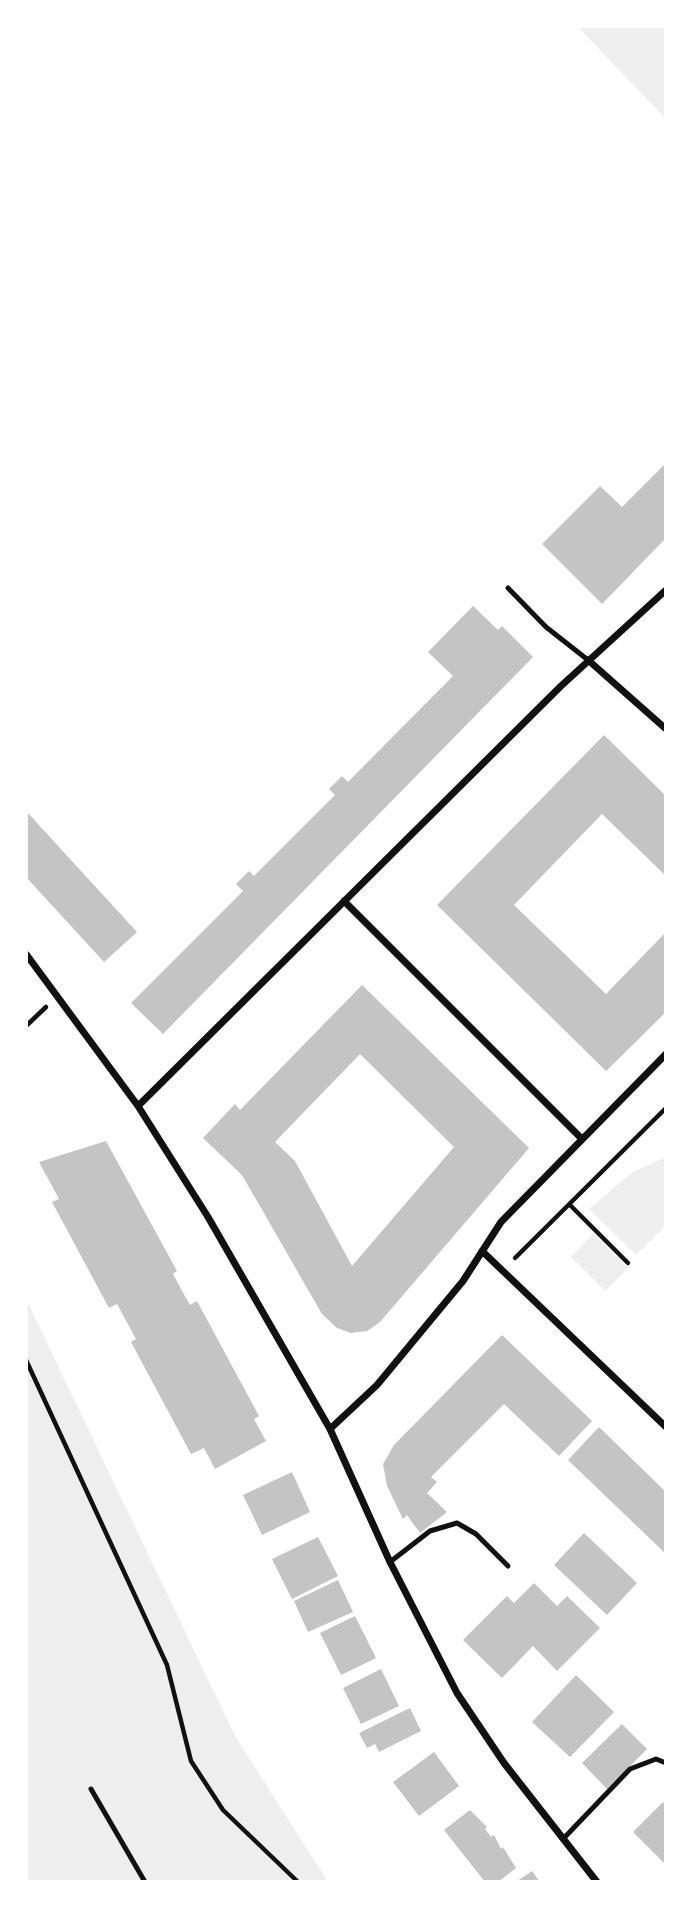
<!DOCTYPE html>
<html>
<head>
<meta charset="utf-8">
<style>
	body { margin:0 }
	#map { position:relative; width:692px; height:1908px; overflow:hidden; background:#fff; font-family:Poppins,sans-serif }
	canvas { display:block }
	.frame { position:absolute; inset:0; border:28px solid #fff; pointer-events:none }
</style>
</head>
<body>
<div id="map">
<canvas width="692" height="1908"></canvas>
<div class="frame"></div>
</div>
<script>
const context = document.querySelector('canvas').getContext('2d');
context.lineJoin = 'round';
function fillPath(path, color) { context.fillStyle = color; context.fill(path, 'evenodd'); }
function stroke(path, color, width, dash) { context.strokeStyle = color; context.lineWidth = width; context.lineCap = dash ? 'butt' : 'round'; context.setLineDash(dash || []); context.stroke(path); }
fillPath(new Path2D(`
	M577 26H666V119Z
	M666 1157V1225L636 1255 589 1209 633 1172Z
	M593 1234 628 1268 605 1291 571 1257Z
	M26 1299 235 1736 328 1882H26Z`), '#eee');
fillPath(new Path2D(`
	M666 463V538L602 604 542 544 600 486 622 507Z
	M473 606 498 630 502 626 533 657 163 1034 131 1003 243 891 236 884 249 871 254 876 335 795 329 789 342 776 348 782 453 676 428 652Z
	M604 735 666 796V876L602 814 514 905 606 994 666 932V1012L606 1071 437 905Z
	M26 811 137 932 104 962 26 877Z
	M362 985 529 1148 380 1322 367 1331 351 1333 337 1328 322 1314 242 1175 203 1138 235 1104 240 1110ZM360 1054 454 1147 352 1266 295 1161 275 1142Z
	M106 1141 177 1271 173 1274 181 1289 190 1305 197 1301 259 1416 254 1419 266 1441 215 1469 204 1448 191 1454 131 1342 136 1339 117 1304 109 1308 52 1202 59 1199 39 1162Z
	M502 1335 592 1421 559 1456 504 1404 431 1477 437 1482 427 1493 447 1512 420 1533 407 1515 403 1519 387 1486 383 1464 394 1445Z
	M599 1427 666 1492V1554L568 1460Z
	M292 1472 310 1512 262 1535 243 1495Z
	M584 1533 637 1583 607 1615 554 1565Z
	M318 1537 338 1576 292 1599 272 1559Z
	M338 1580 353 1612 308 1632 294 1601Z
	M534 1583 557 1606 567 1596 600 1628 557 1671 533 1646 502 1678 463 1640 507 1596 514 1603Z
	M355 1616 376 1658 341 1675 320 1633Z
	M381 1669 399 1706 361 1724 343 1688Z
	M576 1675 614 1712 570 1757 532 1722Z
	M410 1708 421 1731 379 1752 375 1744 367 1748 359 1733Z
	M622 1724 647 1749 607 1789 582 1763Z
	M434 1752 459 1786 419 1816 393 1782Z
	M663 1802 666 1805V1865L633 1832Z
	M470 1810 487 1827 485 1829 491 1837 494 1835 501 1849 503 1847 516 1868 498 1882H485L444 1830Z
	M532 1871 540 1882H516Z`), '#c4c4c4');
stroke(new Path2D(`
	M26 1026 46 1007
	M570 1205 628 1263
	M515 1258 666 1108
	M26 1360 167 1665 191 1761 223 1810 298 1882`), '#111', 4.5);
stroke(new Path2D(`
	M508 588 546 627 588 660
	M390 1562 430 1531 457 1523 476 1534 508 1566
	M91 1789 145 1882
	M563 1839 630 1769 656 1759 666 1763`), '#111', 5);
stroke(new Path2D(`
	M588 660 666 729
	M344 901 582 1139
	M26 954 138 1106 208 1217 330 1429 390 1562 457 1693 504 1763 597 1882
	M138 1106 561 686 666 590
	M482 1251 666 1427
	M330 1429 377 1385 463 1281 501 1222 666 1054`), '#111', 7);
</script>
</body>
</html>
